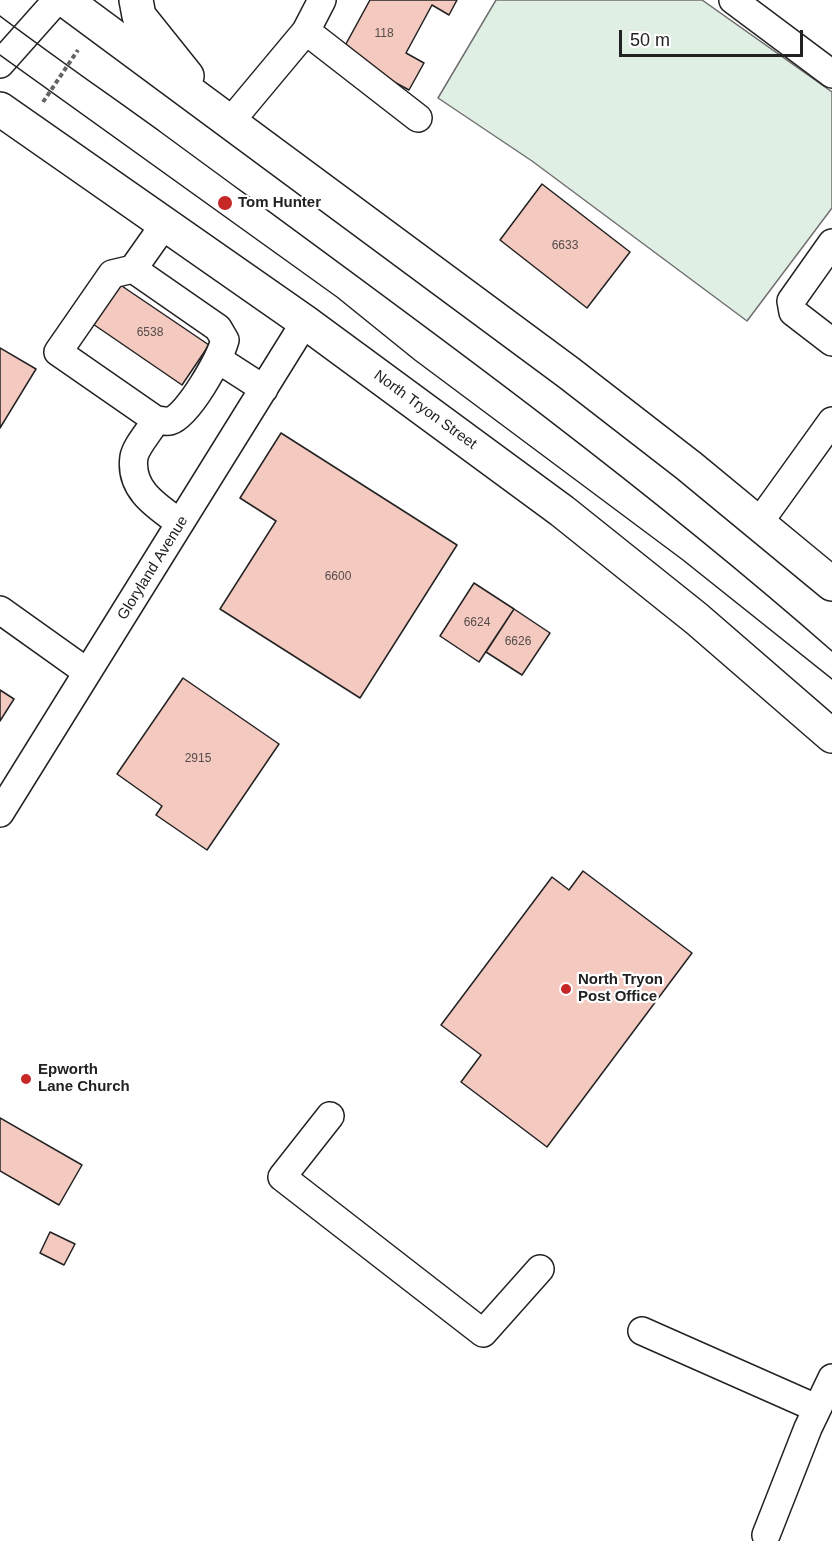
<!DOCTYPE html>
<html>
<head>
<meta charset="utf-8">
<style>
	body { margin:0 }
	#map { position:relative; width:832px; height:1541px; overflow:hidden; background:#fff; font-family:Arial,sans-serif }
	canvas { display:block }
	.scale { position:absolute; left:619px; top:30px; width:184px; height:27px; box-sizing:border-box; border:3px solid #222; border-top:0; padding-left:8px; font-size:18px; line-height:21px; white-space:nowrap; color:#222; -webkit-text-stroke:4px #fff; paint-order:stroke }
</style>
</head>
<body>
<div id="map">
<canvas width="832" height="1541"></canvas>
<div class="scale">50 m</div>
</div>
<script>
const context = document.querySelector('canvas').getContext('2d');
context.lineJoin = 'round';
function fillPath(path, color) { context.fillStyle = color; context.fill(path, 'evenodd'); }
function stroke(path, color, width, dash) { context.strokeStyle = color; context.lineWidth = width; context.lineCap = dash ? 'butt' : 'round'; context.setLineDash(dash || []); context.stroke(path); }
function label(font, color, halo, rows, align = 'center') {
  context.font = font + ' Arial,sans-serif'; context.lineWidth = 4.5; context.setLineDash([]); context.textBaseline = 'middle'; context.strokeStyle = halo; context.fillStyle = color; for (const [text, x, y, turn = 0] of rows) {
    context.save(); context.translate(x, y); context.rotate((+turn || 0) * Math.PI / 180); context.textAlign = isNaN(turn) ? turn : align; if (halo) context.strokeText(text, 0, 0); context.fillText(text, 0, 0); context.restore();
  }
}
const green = new Path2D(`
	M496 0H702L832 92V208L747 321 532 161 438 98Z`);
fillPath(green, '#e0efe3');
stroke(green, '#6f6f6f', 1.5);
const building = new Path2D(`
	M370 0H457L449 15 432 5 406 53 424 63 409 90 341 53Z
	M542 184 630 252 587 308 500 240Z
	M116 282 209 345 182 385 90 322Z
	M0 348 36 369 0 428Z
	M281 433 457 545 360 698 220 609 276 521 240 498Z
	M474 583 514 609 479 662 440 636Z
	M514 609 550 633 522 675 486 652Z
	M183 678 279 744 207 850 156 815 162 806 117 774Z
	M0 690 14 699 0 721Z
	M583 871 692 953 547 1147 461 1082 481 1055 441 1025 552 877 569 890Z
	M0 1118 82 1165 59 1205 0 1171Z
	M50 1232 75 1244 64 1265 40 1253Z`);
fillPath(building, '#f3c9c0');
stroke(building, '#222', 1.5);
const minor = new Path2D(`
	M322 0 306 31 418 118
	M733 0 832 74
	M0 64 57 0
	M230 122 306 31
	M832 243 791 301 793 312 832 342
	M133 269 112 274 58 352 156 420C160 420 166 422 170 421 189 415 220 358 225 340L218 328 133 269 164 225
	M219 360 264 389
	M156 420C150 431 136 446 134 457 129 490 158 507 180 523
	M758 524 832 421
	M0 610 87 672
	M0 813 305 322
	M330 1116 282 1177 483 1333 540 1269
	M642 1331 816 1408
	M766 1535 808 1428 832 1378`);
const major = new Path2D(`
	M65 0 569 373 689 466 832 584
	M136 0 139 16 187 76
	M0 109 305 322 562 511 697 619 832 736`);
stroke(minor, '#222', 30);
stroke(major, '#222', 36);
stroke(new Path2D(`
	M43 102 78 50`), '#646464', 4, [4.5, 3]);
stroke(minor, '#fff', 27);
stroke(major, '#fff', 33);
stroke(new Path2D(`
	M0 16C53 56 108 94 162 133 389 300 620 465 832 651
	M0 55 337 297 415 360 683 560 832 679`), '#222', 1.5);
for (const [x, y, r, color] of [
	[225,203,8,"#c62828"],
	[566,989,6,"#c62828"],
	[26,1079,6,"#c62828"]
]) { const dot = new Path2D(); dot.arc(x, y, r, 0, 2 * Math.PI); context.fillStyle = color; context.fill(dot); stroke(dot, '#fff', 2); }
label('12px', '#564c4a', null, [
	["118",384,34],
	["6633",565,246],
	["6538",150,333],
	["6600",338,577],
	["6624",477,623],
	["6626",518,642],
	["2915",198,759]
]);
label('bold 15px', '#222', '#fff', [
	["Tom Hunter",238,203],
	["North Tryon",578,980],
	["Post Office",578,997],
	["Epworth",38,1070],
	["Lane Church",38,1087]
], 'left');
label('15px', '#222', '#fff', [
	["North Tryon Street",425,410,36],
	["Gloryland Avenue",153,568,-58]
]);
</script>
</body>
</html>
